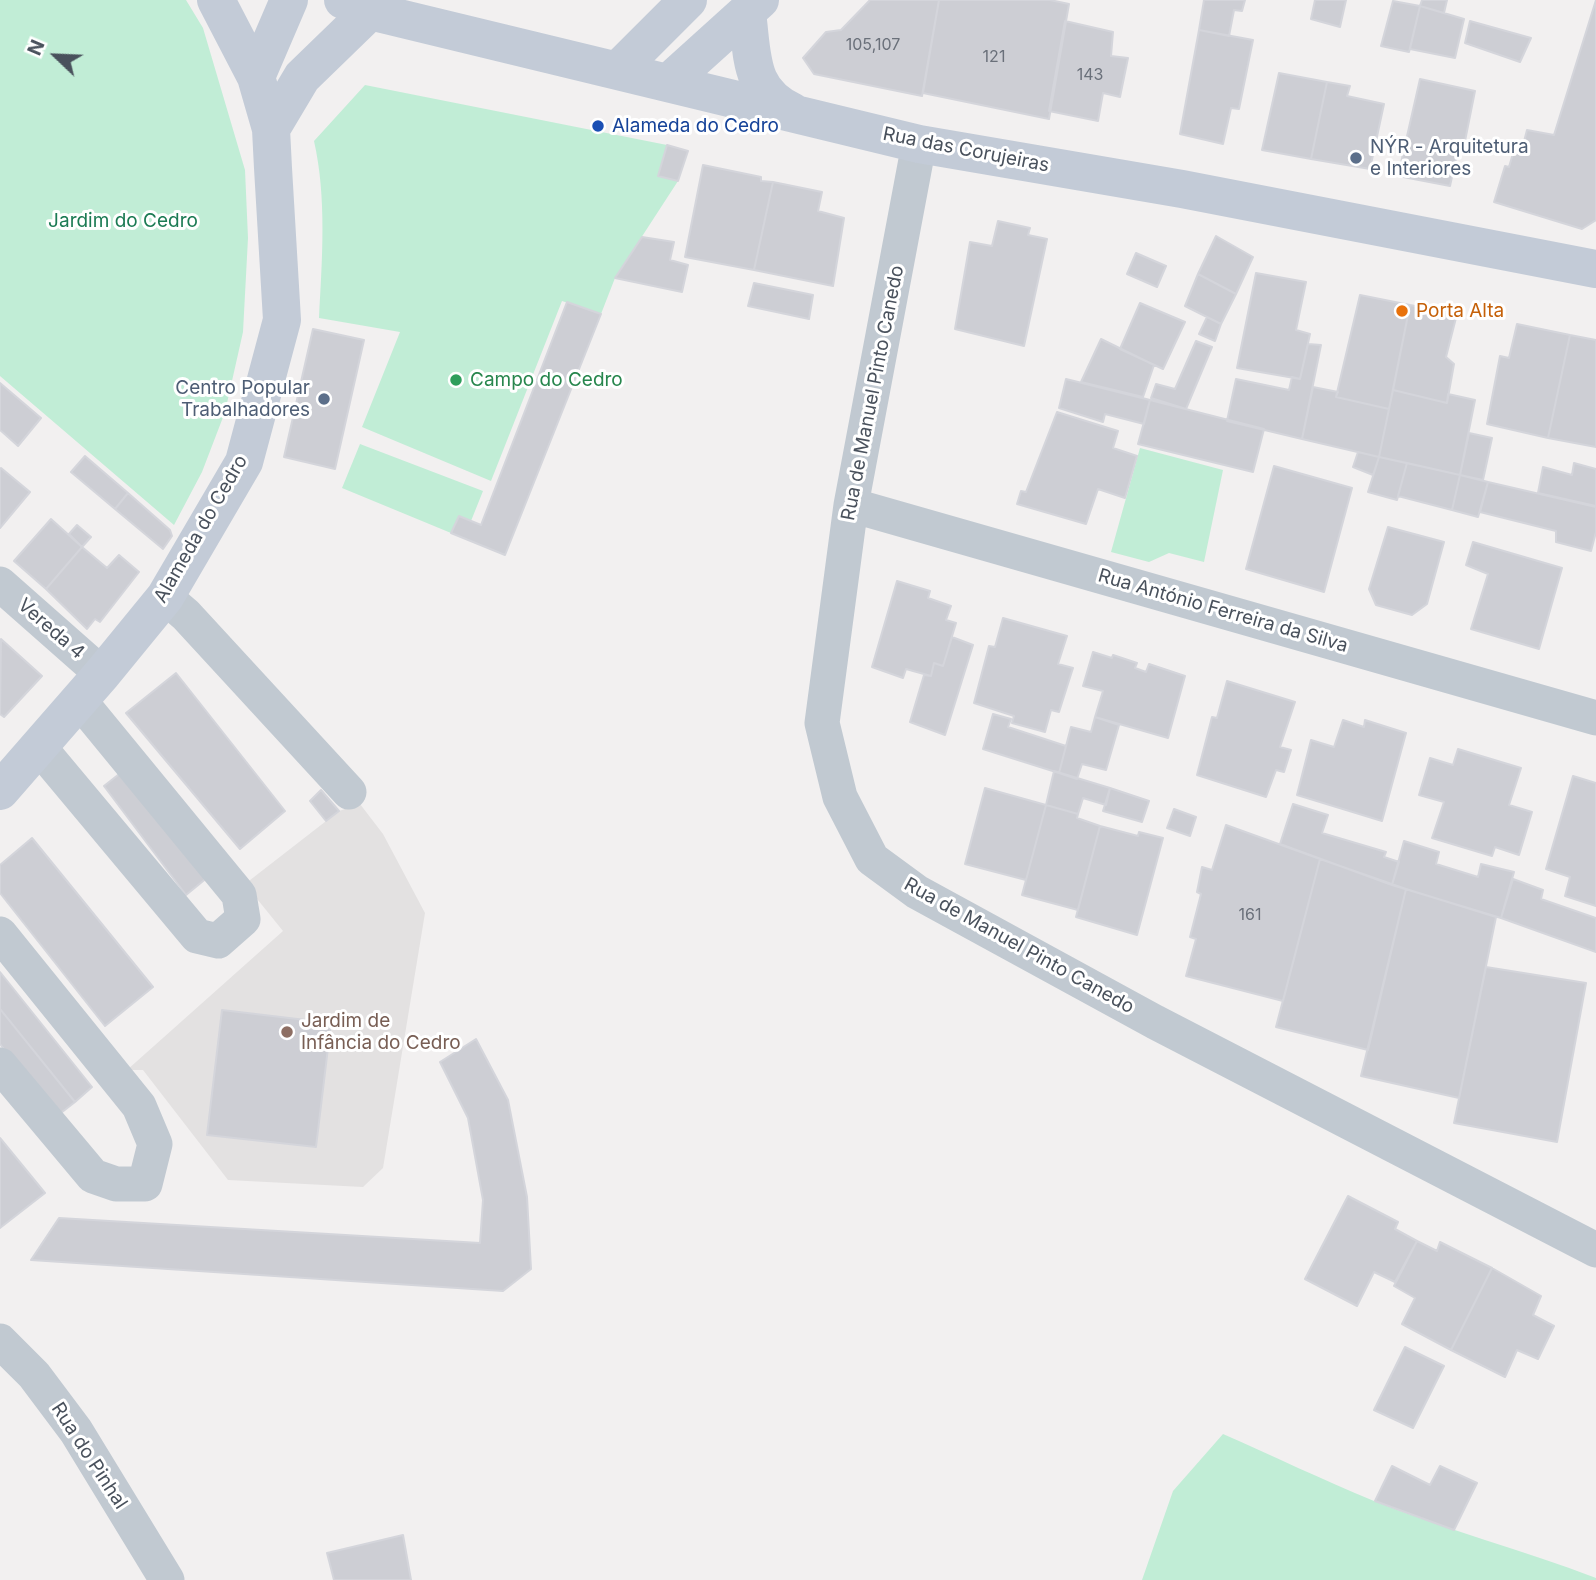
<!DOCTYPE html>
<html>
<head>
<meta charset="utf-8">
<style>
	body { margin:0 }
	#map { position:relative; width:1596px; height:1580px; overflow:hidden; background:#f2f0f0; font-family:Inter,sans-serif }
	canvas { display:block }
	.north { position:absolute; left:21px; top:21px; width:70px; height:70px; -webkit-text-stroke:5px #fff; paint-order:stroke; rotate:293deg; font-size:19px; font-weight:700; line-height:28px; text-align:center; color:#49515c }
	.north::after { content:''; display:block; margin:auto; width:24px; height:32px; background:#49515c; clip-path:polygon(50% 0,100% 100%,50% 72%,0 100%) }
</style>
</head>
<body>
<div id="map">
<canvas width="1596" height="1580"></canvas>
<div class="north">N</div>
</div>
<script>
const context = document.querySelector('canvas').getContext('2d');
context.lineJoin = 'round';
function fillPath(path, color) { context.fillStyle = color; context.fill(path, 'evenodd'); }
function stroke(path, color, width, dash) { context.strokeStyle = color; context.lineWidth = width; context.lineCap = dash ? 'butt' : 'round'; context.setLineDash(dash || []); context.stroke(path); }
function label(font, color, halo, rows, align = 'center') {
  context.font = font + ' Inter,sans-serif'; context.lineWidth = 6; context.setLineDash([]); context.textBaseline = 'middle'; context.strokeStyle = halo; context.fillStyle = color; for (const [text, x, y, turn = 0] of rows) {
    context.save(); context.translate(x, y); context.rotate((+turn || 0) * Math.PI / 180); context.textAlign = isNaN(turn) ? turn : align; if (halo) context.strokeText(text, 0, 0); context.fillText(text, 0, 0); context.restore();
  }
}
fillPath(new Path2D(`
	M360 804 383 834 425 913 383 1168 363 1187 228 1180 143 1070H127L283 931 245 884 339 811Z`), '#e3e1e1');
fillPath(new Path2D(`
	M0 0H186L203 28 245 170 248 238 243 332 225 412 202 472 174 525 0 376Z
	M365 85 667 145 678 181 615 278 601 314 562 301 491 481 362 427 400 332 319 318C322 261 327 198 314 141Z
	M360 444 483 491 471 521 459 517 451 533 342 488Z
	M1140 448 1223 470 1204 562 1169 553 1149 562 1111 552Z
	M1223 1434C1273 1456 1323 1480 1374 1501 1447 1530 1523 1550 1596 1578V1580H1142L1173 1491Z`), '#c1edd6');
const building = new Path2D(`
	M870 0H939L922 96 814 74 803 58 826 32 841 30Z
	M939 0H1050L1069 4 1049 119 923 93Z
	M1204 0H1245L1242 11 1234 10 1229 36 1199 30Z
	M1315 0H1346L1340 27 1311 19Z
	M1422 0H1447L1444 13 1420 6Z
	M1596 0V220L1582 229 1494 202 1505 166 1509 167 1514 150 1522 149 1527 130 1554 135Z
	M1393 1 1420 6 1409 52 1381 46Z
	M1420 6 1464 19 1455 58 1410 49Z
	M1065 21 1113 32 1111 56 1128 58 1120 97 1103 93 1098 121 1049 111Z
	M1470 21 1531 38 1520 62 1465 43Z
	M1199 30 1253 40 1239 109 1231 108 1223 144 1180 134Z
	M1279 73 1327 82 1311 159 1262 150Z
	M1420 79 1475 91 1464 146 1459 145 1450 186 1398 176Z
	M1327 82 1350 86 1347 96 1384 104 1370 169 1311 159Z
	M667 145 688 151 678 181 658 176Z
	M703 165 761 177V181L773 182 754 270 685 257Z
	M773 182 822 192 818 211 844 218 833 286 754 270Z
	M998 221 1030 228 1028 235 1047 239 1024 346 955 329 970 242 992 246Z
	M1216 236 1253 257 1236 294 1198 274Z
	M642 237 674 242 670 260 688 265 682 292 615 278Z
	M1136 253 1166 266 1157 287 1127 274Z
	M1256 273 1306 282 1296 330 1310 334 1300 379 1237 368Z
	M1198 274 1236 294 1221 324 1185 306Z
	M754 283 813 295 809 319 748 306Z
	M1360 295 1410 305 1389 409 1336 397Z
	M567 302 601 314 505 555 451 533 459 516 481 525Z
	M1140 303 1185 322 1163 369 1120 349Z
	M1410 305 1457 314 1446 357 1454 364 1447 403 1393 390Z
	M1207 317 1221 324 1215 341 1199 334Z
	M1517 324 1570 335 1548 438 1487 424 1500 356 1509 358Z
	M313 329 364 340 335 469 284 457Z
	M1570 335 1596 340V447L1548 438Z
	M1101 339 1154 365 1143 397 1081 382Z
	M1196 341 1212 347 1186 409 1151 398 1156 384 1175 389Z
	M1308 344 1321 345 1302 439 1227 421 1236 379 1289 390 1292 377 1300 379Z
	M1066 379 1150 400 1144 424 1105 414 1103 422 1059 408Z
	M0 383 41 418 18 446 0 430Z
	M1313 387 1338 392 1336 397 1389 409 1379 457 1302 439Z
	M1393 390 1447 403 1448 394 1475 400 1460 475 1379 457Z
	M1150 400 1264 429 1253 472 1138 444Z
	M1057 412 1118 431 1113 448 1137 456 1125 498 1098 489 1086 524 1017 504 1021 491 1026 492Z
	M1469 433 1492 438 1483 480 1460 475Z
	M1358 452 1379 457 1373 475 1353 467Z
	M85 456 128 493 115 509 71 472Z
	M1379 457 1407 463 1397 500 1368 492Z
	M1407 463 1460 475 1452 510 1398 496Z
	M1574 463 1596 469V506L1538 493 1543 467 1572 475Z
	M1274 466 1352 488 1324 592 1246 569Z
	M1 468 30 492 0 528V469Z
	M1460 475 1488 482 1478 517 1452 510Z
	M1488 482 1596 507V532L1591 551 1556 542V531L1480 512Z
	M128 493 170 530 172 536 163 549 115 509Z
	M51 519 82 547 46 589 14 561Z
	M77 525 91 537 82 547 69 534Z
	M1388 527 1444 542 1427 604 1412 615 1376 605 1369 589Z
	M1473 542 1562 568 1539 649 1471 629 1488 574 1466 565Z
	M82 547 107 568 119 555 139 572 100 622 95 619 87 629 46 589Z
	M897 581 930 591 928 598 951 606 946 620 956 623 943 666 934 663 931 676 906 669 903 678 872 667Z
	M1003 618 1067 636 1058 664 1073 668 1059 712 1051 710 1045 732 1012 723 1014 716 974 703 989 646 995 647Z
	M952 637 973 645 945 735 910 722 924 675 931 676 934 663 943 666Z
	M1 639 42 676 4 717 0 714Z
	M1093 652 1112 658 1113 655 1137 663 1135 668 1146 672 1149 664 1185 676 1168 738 1095 717 1103 691 1083 686Z
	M176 673 285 811 240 849 126 713Z
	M1227 681 1295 702 1280 747 1291 750 1284 772 1276 770 1266 797 1197 775 1212 717 1217 718Z
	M993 714 1011 719 1008 727 1066 746 1059 773 983 749Z
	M1095 717 1119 725 1106 770 1082 764 1077 779 1059 773 1071 727 1091 732Z
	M1343 720 1364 727 1365 720 1406 733 1382 821 1297 795 1311 740 1334 747Z
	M1458 749 1521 768 1509 805 1532 812 1519 855 1495 847 1492 856 1432 838 1444 802 1419 795 1430 758 1453 765Z
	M123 771 208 877 186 895 104 786Z
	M1054 771 1110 788 1106 805 1083 798 1078 814 1046 805Z
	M1573 776 1596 783V906L1565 896 1570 877 1546 869Z
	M985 788 1046 805 1026 880 965 864Z
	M1110 788 1149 801 1142 822 1103 811Z
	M321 790 339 811 326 821 310 801Z
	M1293 804 1328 815 1322 833 1386 852 1384 857 1399 862 1392 885 1280 844Z
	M1046 805 1078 814 1077 818 1100 826 1078 910 1022 895Z
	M1174 809 1196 817 1190 836 1167 828Z
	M1226 825 1320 859 1283 1001 1186 976 1196 939 1190 937 1201 894 1197 892 1202 867 1212 870Z
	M1100 826 1138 836 1139 832 1163 838 1137 935 1076 917Z
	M32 838 153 987 105 1026 0 893V865Z
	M1404 841 1439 852 1436 864 1478 877 1481 864 1514 872 1501 918 1392 885Z
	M1320 859 1406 889 1368 1050 1276 1027Z
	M1513 879 1543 890 1541 899 1596 918V952L1501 918Z
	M1406 889 1496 917 1459 1098 1361 1076Z
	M1486 967 1586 983 1557 1142 1454 1123Z
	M0 972 92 1087 75 1102 0 1009Z
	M0 1009 75 1102 57 1116 0 1044Z
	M222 1010 331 1023 316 1147 207 1135Z
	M476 1039 508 1100 527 1197 531 1269 503 1291 31 1260 59 1218 480 1243 483 1200 468 1118 440 1062Z
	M0 1138 45 1193 0 1228Z
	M1348 1196 1398 1222 1395 1229 1417 1241 1395 1282 1374 1272 1357 1306 1305 1279Z
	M1417 1241 1437 1251 1440 1242 1492 1268 1451 1350 1402 1324 1415 1298 1394 1286Z
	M1492 1268 1541 1296 1533 1315 1554 1326 1538 1359 1517 1350 1505 1377 1451 1350Z
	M1405 1347 1444 1366 1413 1428 1374 1410Z
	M1392 1466 1430 1485 1440 1466 1477 1483 1454 1530 1375 1501Z
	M403 1535 411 1580H334L327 1553Z`);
fillPath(building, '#cdced4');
stroke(building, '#d4d5db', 2);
stroke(new Path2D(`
	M919 144 851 505 822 723 840 797 872 859 917 892 1155 1022 1596 1250
	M851 505 1596 718
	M0 584 102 674
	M165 597 186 615 349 792
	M39 747 197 936 218 941 243 919 239 895 79 700
	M0 934 139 1106 155 1144 145 1184H116L93 1176 0 1065
	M0 1341 34 1375 76 1431 167 1580`), '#c1c9d1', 35);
stroke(new Path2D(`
	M343 0 370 11 919 144 1182 189 1596 269
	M747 13C753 56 748 91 793 112
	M617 71 688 0
	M256 77 289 0
	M668 83 760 0
	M271 129 302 77 370 11
	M0 791 102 674 165 597 244 462 282 320 273 168 271 129 256 77 216 0`), '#c3cbd7', 38);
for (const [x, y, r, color] of [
	[598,126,7,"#1a4fb4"],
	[1356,158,7,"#5c6f8a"],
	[1402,311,7,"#e8710a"],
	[456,380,7,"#2e9e5b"],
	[324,399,7,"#5c6f8a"],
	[287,1032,7,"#8d6e63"]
]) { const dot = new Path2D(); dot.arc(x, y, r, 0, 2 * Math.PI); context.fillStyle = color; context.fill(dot); stroke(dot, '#fff', 2.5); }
label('16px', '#6a707a', null, [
	["105,107",873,45],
	["121",994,57],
	["143",1090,75],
	["161",1250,915]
]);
label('19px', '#164399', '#fff', [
	["Alameda do Cedro",612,126]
], 'left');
label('19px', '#4e5e75', '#fff', [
	["NÝR - Arquitetura",1370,147],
	["e Interiores",1370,169],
	["Centro Popular",310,388,"right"],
	["Trabalhadores",310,410,"right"]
], 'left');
label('19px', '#49515c', '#fff', [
	["Rua das Corujeiras",966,150,11],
	["Rua de Manuel Pinto Canedo",873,393,-79],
	["Alameda do Cedro",201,529,-60],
	["Rua António Ferreira da Silva",1223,611,16],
	["Vereda 4",51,629,41],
	["Rua de Manuel Pinto Canedo",1019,946,29],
	["Rua do Pinhal",89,1456,57]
]);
label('19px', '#1c7b54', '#fff', [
	["Jardim do Cedro",123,221]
]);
label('19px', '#c56008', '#fff', [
	["Porta Alta",1416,311]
], 'left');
label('19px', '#27864d', '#fff', [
	["Campo do Cedro",470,380]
], 'left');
label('19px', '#785e54', '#fff', [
	["Jardim de",301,1021],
	["Infância do Cedro",301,1043]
], 'left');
</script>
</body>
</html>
